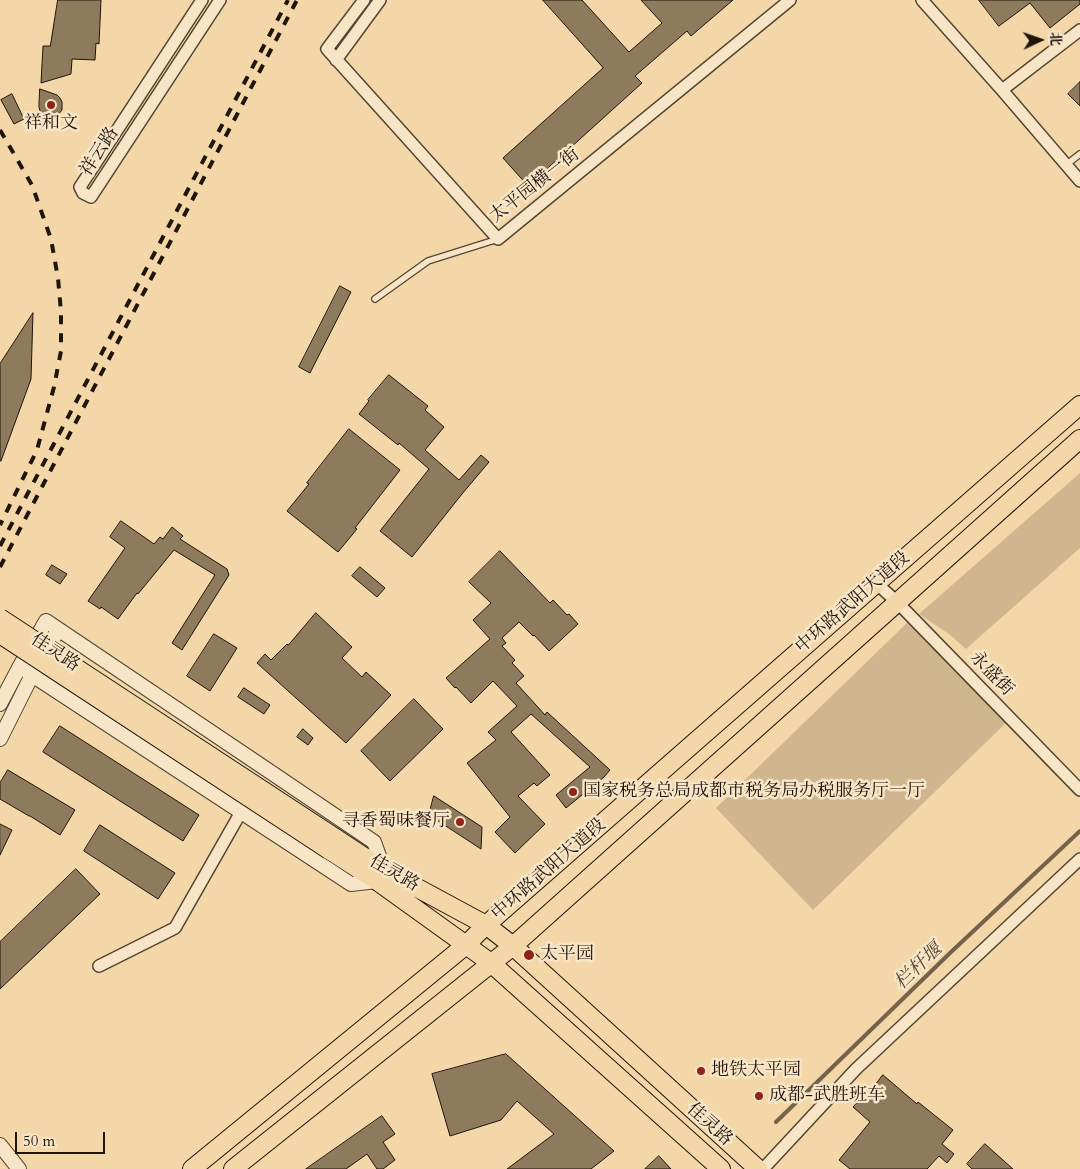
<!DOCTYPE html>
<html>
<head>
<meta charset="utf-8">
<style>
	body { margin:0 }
	#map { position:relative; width:1080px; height:1169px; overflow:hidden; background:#f4d7a9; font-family:Cardo,"Noto Serif SC",serif }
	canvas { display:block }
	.north { position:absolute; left:1015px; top:15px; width:50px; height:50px; -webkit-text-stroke:4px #f8e5c7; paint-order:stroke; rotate:87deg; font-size:14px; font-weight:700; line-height:20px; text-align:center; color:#1f150b }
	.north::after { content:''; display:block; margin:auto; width:18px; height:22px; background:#1f150b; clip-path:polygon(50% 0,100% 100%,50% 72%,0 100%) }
	.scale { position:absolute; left:15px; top:1132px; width:90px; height:22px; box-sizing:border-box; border:2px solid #1f150b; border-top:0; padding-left:6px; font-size:15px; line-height:18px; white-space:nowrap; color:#1f150b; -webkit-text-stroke:4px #f8e5c7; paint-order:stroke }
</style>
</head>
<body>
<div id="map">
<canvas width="1080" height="1169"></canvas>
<div class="north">北</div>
<div class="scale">50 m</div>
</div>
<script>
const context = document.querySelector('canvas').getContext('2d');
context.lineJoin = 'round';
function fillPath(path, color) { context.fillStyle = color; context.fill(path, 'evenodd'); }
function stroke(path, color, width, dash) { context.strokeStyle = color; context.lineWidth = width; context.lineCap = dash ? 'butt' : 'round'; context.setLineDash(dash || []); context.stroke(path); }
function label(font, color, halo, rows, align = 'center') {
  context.font = font + ' Cardo,"Noto Serif SC",serif'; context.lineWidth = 5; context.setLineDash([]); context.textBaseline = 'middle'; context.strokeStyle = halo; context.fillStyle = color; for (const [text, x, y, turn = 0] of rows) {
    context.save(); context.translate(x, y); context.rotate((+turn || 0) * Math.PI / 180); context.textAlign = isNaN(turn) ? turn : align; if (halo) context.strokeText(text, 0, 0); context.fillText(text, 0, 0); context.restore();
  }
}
fillPath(new Path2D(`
	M1080 473V548L966 649 949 634 919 614Z
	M911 619 1008 721 813 910 716 808Z`), '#d0b68e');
stroke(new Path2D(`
	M776 1122 950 953 1080 831`), '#746249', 4);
const building = new Path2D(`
	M58 0H101L99 44 96 43 95 60 72 59 71 74 41 83 43 46H50Z
	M543 0H582L629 52 662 23 641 0H733L691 36 687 31 635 76 642 83 528 186 503 158 603 68Z
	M979 0H1080V4L1050 28 1030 3 999 26Z
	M1080 82V106L1068 94Z
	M40 89 57 95 60 98 62 102V110L57 116 49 117 42 114 40 111 39 107Z
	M12 94 24 119 14 124 1 100Z
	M340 286 351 292 310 373 299 367Z
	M33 313 31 379 1 461H0V364Z
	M389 375 428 406 425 410 444 427 425 450 459 480 481 455 489 462 462 494 412 557 380 531 429 469 399 443 398 445 359 414 369 401 368 400Z
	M349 429 400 470 355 528 357 529 338 552 287 511 309 484 307 483Z
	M121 521 154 544 160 537 163 539 172 527 183 536 180 539 227 569 229 575 182 650 172 643 215 575 174 550 138 594 137 593 118 619 101 607 100 609 88 601 125 548 110 537Z
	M500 551 550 603 553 600 567 615 569 614 578 624 549 651 534 635 533 636 519 622 502 638 506 643 502 646 515 660 512 663 524 676 516 683 545 715 547 712 610 770 604 777 566 808 556 795 590 767 531 714 511 732 550 775 537 786 534 783 518 796 545 824 515 853 495 832 510 817 467 763 496 740 488 732 517 706 493 681 471 703 456 687 455 688 446 678 490 639 473 620 491 603 469 582Z
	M52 565 67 574 60 584 46 575Z
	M360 567 385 588 377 597 352 576Z
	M316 613 352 647 342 658 362 677 366 672 391 695 346 743 257 663 265 654 271 660 287 644 288 645Z
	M214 634 237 648 210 691 187 676Z
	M244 688 270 705 264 714 238 697Z
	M414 699 443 729 390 781 361 751Z
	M60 726 199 815 183 841 43 752Z
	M303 729 313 738 308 745 297 737Z
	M8 770 75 810 60 835 30 816H29L0 799V783Z
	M434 796 482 827 481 849 429 815Z
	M0 824 12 830 0 855Z
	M100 825 175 873 158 899 84 851Z
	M76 869 100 894 0 989V942Z
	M506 1054 614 1151 591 1169H507L554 1134 517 1101 501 1120 450 1136 432 1074Z
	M883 1075 917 1104 918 1102 953 1130 942 1144 954 1154 947 1163 939 1156 927 1169H850L839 1160 870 1122 853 1107 872 1086 873 1087Z
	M382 1116 395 1134 383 1142 395 1160 383 1169H377L367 1154 346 1169H306Z
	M985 1144 1013 1169H972L967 1164Z
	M659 1156 671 1169H645Z`);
fillPath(building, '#8e7a5d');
stroke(building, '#1f150b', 1);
const service = new Path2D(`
	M1066 165 1080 154
	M375 299 428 261 498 239`);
const minor = new Path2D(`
	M202 0 80 187 83 193 91 197 220 0
	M364 0 327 49 498 239 790 0
	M922 0 1002 90 1080 181
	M336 60 380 0
	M1002 90 1080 30
	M876 583 897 602 1080 790
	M99 966 175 928 241 812
	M763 1169 856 1069 1080 859`);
const tertiary = new Path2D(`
	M20 666 32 675 351 884 377 881
	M0 704 20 666 46 621 269 771 374 842 384 870
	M0 739 32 675 58 630
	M0 1145 19 1169`);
const primary = new Path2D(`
	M334 837 384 870 486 925 513 946 758 1169
	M329 850 377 881 491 963 721 1169
	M192 1169 466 945 486 925 1080 405
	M233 1169 513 946 1080 439`);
stroke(service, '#544632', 8);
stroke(minor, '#544632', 14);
stroke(tertiary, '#544632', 16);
stroke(primary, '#1f150b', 20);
stroke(service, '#f8e5c7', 5.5);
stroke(minor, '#f8e5c7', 11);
stroke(tertiary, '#f8e5c7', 14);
stroke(primary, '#f4d7a9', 18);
stroke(new Path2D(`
	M0 130 32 185 51 239 58 278 61 312V351L54 387 37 450 0 525
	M0 546 288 0
	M0 567 297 0`), '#1f150b', 4, [9, 9]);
const primaryBridge = new Path2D(`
	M0 618 334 837
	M0 634 329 850`);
stroke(primaryBridge, '#1f150b', 20, []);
stroke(primaryBridge, '#f4d7a9', 18);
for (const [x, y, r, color] of [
	[51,105,5,"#8f2418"],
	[573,792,5,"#8f2418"],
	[460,822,5,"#8f2418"],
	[529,955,6,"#8f2418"],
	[701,1071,5,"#8f2418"],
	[759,1096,5,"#8f2418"]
]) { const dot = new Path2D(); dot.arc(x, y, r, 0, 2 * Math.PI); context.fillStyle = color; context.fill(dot); stroke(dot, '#f8e5c7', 2); }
label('18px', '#1f150b', '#f8e5c7', [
	["祥和文",51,124,"center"],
	["国家税务总局成都市税务局办税服务厅一厅",583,792],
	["寻香蜀味餐厅",450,822,"right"],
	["太平园",540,955],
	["地铁太平园",711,1071],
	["成都-武胜班车",769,1096]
], 'left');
label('18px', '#1f150b', '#f8e5c7', [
	["祥云路",100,152,-57],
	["太平园横一街",535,186,-38],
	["中环路武阳大道段",853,603,-41],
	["佳灵路",55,653,33],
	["永盛街",991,674,46],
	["中环路武阳大道段",549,870,-41],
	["佳灵路",394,874,30],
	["佳灵路",709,1125,42]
]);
label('italic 19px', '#574835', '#f8e5c7', [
	["栏杆堰",919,967,-44]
]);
</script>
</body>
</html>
